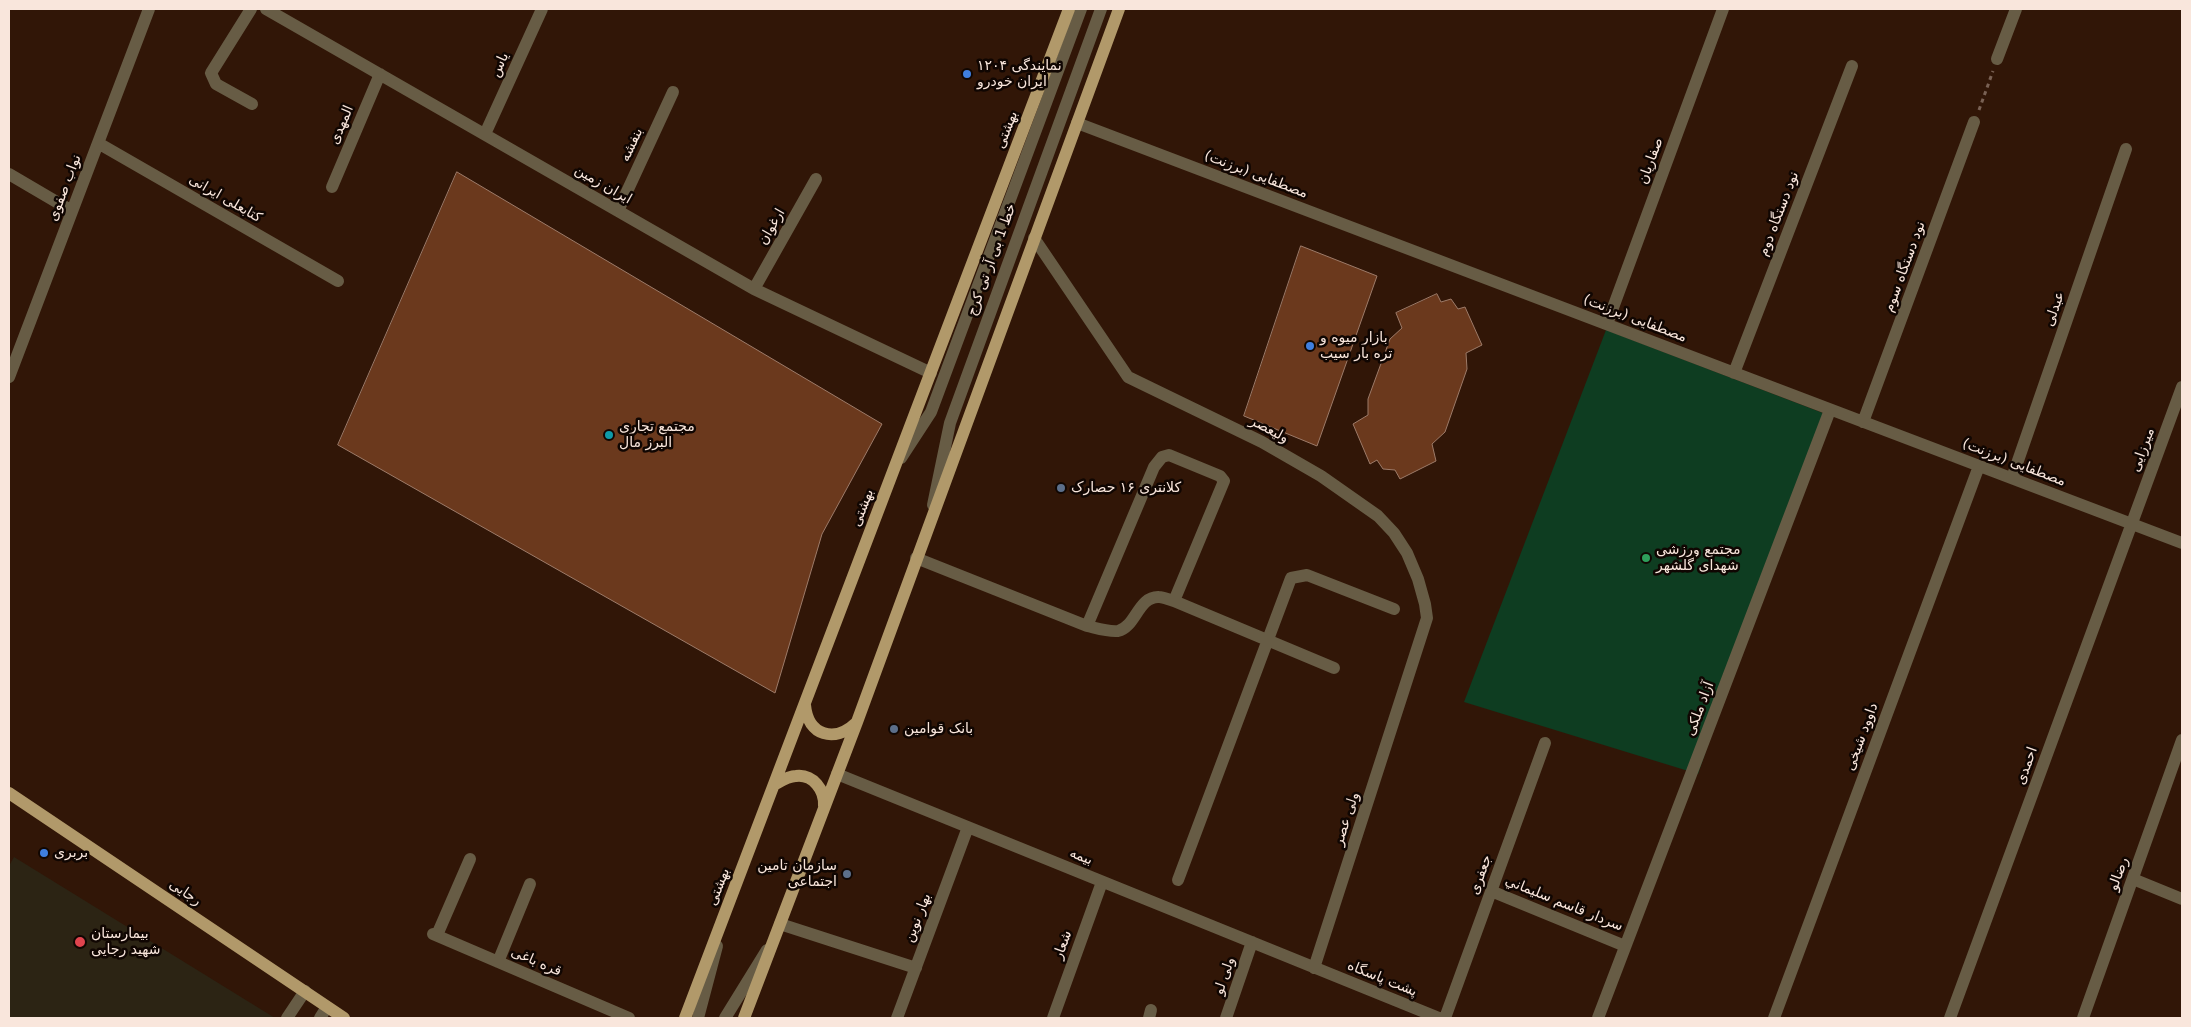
<!DOCTYPE html>
<html>
<head>
<meta charset="utf-8">
<style>
	body { margin:0 }
	#map { position:relative; width:2191px; height:1027px; overflow:hidden; background:#311607; font-family:"DejaVu Sans",sans-serif }
	canvas { display:block }
	.frame { position:absolute; inset:0; border:10px solid #f9e6dc; pointer-events:none }
</style>
</head>
<body>
<div id="map">
<canvas width="2191" height="1027"></canvas>
<div class="frame"></div>
</div>
<script>
const context = document.querySelector('canvas').getContext('2d');
context.lineJoin = 'round';
function fillPath(path, color) { context.fillStyle = color; context.fill(path, 'evenodd'); }
function stroke(path, color, width, dash) { context.strokeStyle = color; context.lineWidth = width; context.lineCap = dash ? 'butt' : 'round'; context.setLineDash(dash || []); context.stroke(path); }
function label(font, color, halo, rows, align = 'center') {
  context.font = font + ' "DejaVu Sans","Noto Sans Arabic",sans-serif'; context.lineWidth = 5; context.setLineDash([]); context.textBaseline = 'middle'; context.strokeStyle = halo; context.fillStyle = color; for (const [text, x, y, turn = 0] of rows) {
    context.save(); context.translate(x, y); context.rotate((+turn || 0) * Math.PI / 180); context.textAlign = isNaN(turn) ? turn : align; if (halo) context.strokeText(text, 0, 0); context.fillText(text, 0, 0); context.restore();
  }
}
fillPath(new Path2D(`
	M14 857 275 1018H9V866Z`), '#2c2414');
fillPath(new Path2D(`
	M1606 330 1823 413 1698 774 1464 702Z`), '#0e3d21');
const building = new Path2D(`
	M457 172 882 424 822 534 775 693 338 445Z
	M1301 246 1377 276 1317 446 1244 416Z
	M1437 294 1441 302 1451 299 1458 309 1465 307 1482 345 1466 353 1467 369 1445 432 1432 444 1436 461 1400 479 1395 470 1383 469 1377 460 1370 464 1353 424 1368 415V399L1390 339 1402 328 1396 313Z`);
fillPath(building, '#6b391d');
stroke(building, '#9d7b69', 1);
stroke(new Path2D(`
	M1979 110 1993 71`), '#796154', 3, [4, 4]);
stroke(new Path2D(`
	M251 9 211 73 216 84 252 104
	M266 9 754 289 931 373
	M1997 59 2016 9
	M1077 123 2182 543
	M485 134 542 9
	M98 143 338 281
	M9 174 72 211
	M332 187 380 74
	M618 211 673 92
	M1034 238 1128 377 1262 442 1321 476 1378 516 1394 533 1407 553 1418 579 1425 604 1427 618 1314 968
	M754 289 816 179
	M1607 324 1723 9
	M1734 373 1852 66
	M9 377 149 9
	M1863 422 1974 122
	M901 458 931 412 1081 9
	M2012 478 2126 149
	M933 505 950 423 1101 9
	M916 558 1087 626C1096 628 1108 632 1118 631 1136 627 1138 596 1159 597 1164 597 1169 600 1174 601L1334 668
	M1087 626 1154 467 1162 457 1169 455 1220 476 1224 481 1174 601
	M837 774 1439 1018
	M2133 879 2182 899
	M1178 880 1291 578 1307 575 1394 609
	M1491 891 1625 946
	M780 924 916 968
	M433 934 629 1018
	M437 935 470 859
	M498 962 530 884
	M287 1018 305 991
	M320 1018 327 1007
	M698 1018 717 946
	M725 1018 767 950
	M897 1018 968 827
	M1053 1018 1102 882
	M1149 1018 1151 1010
	M1226 1018 1252 942
	M1445 1018 1545 743
	M1598 1018 1830 410
	M1774 1018 1979 466
	M1950 1018 2182 387
	M2083 1018 2182 740`), '#675c45', 12);
stroke(new Path2D(`
	M805 705C808 736 835 743 856 723
	M774 785C781 781 788 776 796 776 813 774 825 790 824 806
	M9 793 344 1018
	M685 1018 1069 9
	M744 1018 857 722 1119 9`), '#b1996a', 12);
for (const [x, y, r, color] of [
	[967,74,5,"#3f7fe0"],
	[1310,346,5,"#3f7fe0"],
	[609,435,5,"#0f9aa8"],
	[1061,488,5,"#5c6f8a"],
	[1646,558,5,"#2e9e5b"],
	[894,729,5,"#5c6f8a"],
	[44,853,5,"#3f7fe0"],
	[847,874,5,"#5c6f8a"],
	[80,942,6,"#e0444e"]
]) { const dot = new Path2D(); dot.arc(x, y, r, 0, 2 * Math.PI); context.fillStyle = color; context.fill(dot); stroke(dot, '#100602', 2); }
label('14px', '#f9e6dc', '#100602', [
	["یاس",500,65,-66],
	["المهدی",342,125,-67],
	["بهشتی",1007,130,-69],
	["بنفشه",632,145,-65],
	["صفاریان",1651,161,-70],
	["مصطفایی (برزنت)",1256,175,21],
	["ایران زمین",603,185,30],
	["نواب صفوی",65,188,-69],
	["کتابعلی ایرانی",225,199,30],
	["نود دستگاه دوم",1779,214,-69],
	["ارغوان",772,227,-60],
	["خط 1 بی آر تی کرج",992,260,-70],
	["نود دستگاه سوم",1905,267,-70],
	["عبدلی",2055,309,-71],
	["مصطفایی (برزنت)",1635,319,21],
	["ولیعصر",1269,430,28],
	["میرزایی",2143,450,-70],
	["مصطفایی (برزنت)",2014,463,21],
	["بهشتی",863,508,-69],
	["آزاد ملکی",1700,709,-69],
	["داوود شیخی",1862,737,-70],
	["احمدی",2027,766,-70],
	["ولی عصر",1347,819,-72],
	["بیمه",1081,857,22],
	["رضالو",2119,874,-70],
	["جعفری",1481,875,-70],
	["بهشتی",719,887,-69],
	["رجایی",185,893,34],
	["سردار قاسم سليماني",1564,904,22],
	["بهار نوین",918,918,-69],
	["شعار",1063,945,-70],
	["قره باغی",536,962,23],
	["ولی لو",1225,976,-71],
	["پشت پاسگاه",1382,979,22]
]);
label('14px', '#f9e6dc', '#100602', [
	["۱۲۰۴ نمایندگی",977,66],
	["ایران خودرو",977,82],
	["بازار میوه و",1320,338],
	["تره بار سیب",1320,354],
	["مجتمع تجاری",619,427],
	["البرز مال",619,443],
	["کلانتری ۱۶ حصارک",1071,488],
	["مجتمع ورزشی",1656,550],
	["شهدای گلشهر",1656,566],
	["بانک قوامین",904,729],
	["بربری",54,853],
	["سازمان تامین",837,866,"right"],
	["اجتماعی",837,882,"right"],
	["بیمارستان",91,934],
	["شهید رجایی",91,950]
], 'left');
</script>
</body>
</html>
